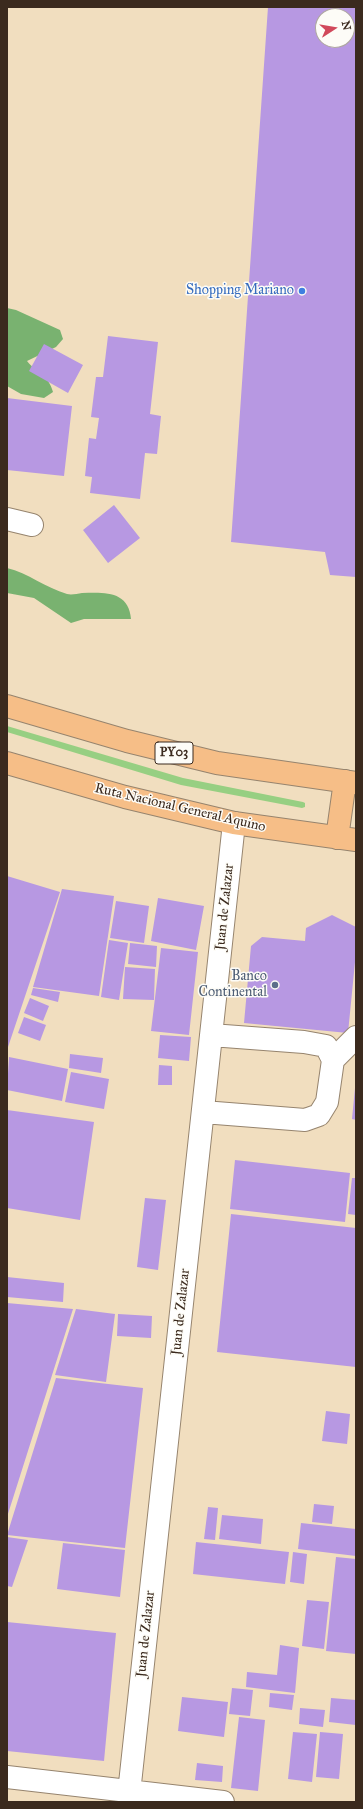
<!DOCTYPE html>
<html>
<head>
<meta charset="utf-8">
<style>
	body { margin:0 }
	#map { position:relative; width:363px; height:1809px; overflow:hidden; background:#f1debf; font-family:"IM FELL Great Primer",serif }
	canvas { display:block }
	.frame { position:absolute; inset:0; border:8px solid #3b2a1e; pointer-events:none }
	.north { position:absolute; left:315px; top:8px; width:40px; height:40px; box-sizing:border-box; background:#fdfcf7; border:1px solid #afa8a0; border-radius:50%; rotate:78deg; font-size:11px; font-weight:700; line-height:16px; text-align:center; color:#3b2a1e }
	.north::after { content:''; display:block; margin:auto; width:14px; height:18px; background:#d1495b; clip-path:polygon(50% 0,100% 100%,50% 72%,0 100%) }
</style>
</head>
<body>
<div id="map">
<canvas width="363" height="1809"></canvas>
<div class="frame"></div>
<div class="north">N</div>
</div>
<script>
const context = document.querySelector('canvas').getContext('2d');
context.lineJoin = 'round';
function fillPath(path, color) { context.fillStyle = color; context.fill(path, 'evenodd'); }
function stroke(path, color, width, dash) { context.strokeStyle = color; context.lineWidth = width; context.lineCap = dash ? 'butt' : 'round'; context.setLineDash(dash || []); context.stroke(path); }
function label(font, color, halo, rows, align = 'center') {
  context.font = font + ' "IM FELL Great Primer",serif'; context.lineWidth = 3; context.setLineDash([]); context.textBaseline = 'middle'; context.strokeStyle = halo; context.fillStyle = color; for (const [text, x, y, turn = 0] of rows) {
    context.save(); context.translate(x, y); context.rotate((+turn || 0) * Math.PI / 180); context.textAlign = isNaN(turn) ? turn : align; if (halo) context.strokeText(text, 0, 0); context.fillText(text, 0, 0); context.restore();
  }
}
fillPath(new Path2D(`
	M7 726 183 778 303 802 305 803V807L302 808 181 785 7 732Z`), '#97cf82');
fillPath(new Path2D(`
	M7 308 16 310 60 330 63 339 56 347 27 361C38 375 48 374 53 392L44 398 21 394 7 386Z
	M7 568C28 573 46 588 67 594 71 595 77 594 82 593 105 592 129 591 131 619H84L71 623 34 598 7 593Z`), '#79b270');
fillPath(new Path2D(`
	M268 7H356V577L330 575 325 552 231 542ZM323 16H347V40H323Z
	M108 336 158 342 150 414 161 416 157 454 145 453 140 499 90 493 92 477 85 476 89 438 96 439 99 418 91 417 96 377H103Z
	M44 344 83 365 68 393 29 371Z
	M7 398 72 406 64 476 7 470Z
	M114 505 140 538 108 563 83 530Z
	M7 876 60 892 7 1050Z
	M62 889 114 896 99 996 33 987Z
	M158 898 204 906 196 950 151 941Z
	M116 901 149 906 144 943 110 938Z
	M332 915 356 927V952L348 1033 244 1023 251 946 262 937 305 941 306 928Z
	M109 940 128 943 119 1000 101 997Z
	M130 943 157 946 156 967 128 964Z
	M161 948 198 952 189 1035 151 1031Z
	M125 967 155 969 154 1000 123 999Z
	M33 988 60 992 58 1002 31 995Z
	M30 998 49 1006 43 1021 24 1013Z
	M24 1017 46 1025 40 1041 18 1033Z
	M160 1035 191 1037 189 1061 158 1058Z
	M70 1054 103 1058 101 1073 69 1068Z
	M9 1057 68 1069 62 1101 7 1090Z
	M159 1065 172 1066V1085H158Z
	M71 1072 109 1079 104 1109 65 1102Z
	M355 1088H356V1120L352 1119Z
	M7 1110 94 1122 80 1220 7 1208Z
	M235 1160 350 1173 345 1222 230 1209Z
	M352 1178H356V1215L348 1214Z
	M145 1198 166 1200 158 1270 137 1267Z
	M231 1214 356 1228V1367L217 1352Z
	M7 1277 64 1283 63 1302 7 1297Z
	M7 1303 73 1309 7 1517Z
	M76 1309 115 1314 106 1382 55 1375Z
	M118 1314 152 1316 151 1338 117 1336Z
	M56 1378 143 1388 125 1548 7 1535Z
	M326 1411 350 1414 347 1444 322 1441Z
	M314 1504 334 1506 332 1524 312 1522Z
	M208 1507 218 1508 215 1540 204 1539Z
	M222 1515 263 1519 261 1544 219 1539Z
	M301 1523 356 1529V1556L298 1549Z
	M7 1537 28 1540 12 1587 7 1586Z
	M196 1542 289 1552 285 1584 193 1574Z
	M63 1543 125 1550 120 1597 57 1589Z
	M293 1552 307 1554 304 1584 290 1582Z
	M336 1557 356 1559V1654L326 1651Z
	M307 1600 329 1602 324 1649 302 1646Z
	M7 1622 116 1633 104 1761 7 1751Z
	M280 1645 299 1648 295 1693 246 1687 247 1672 277 1675Z
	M232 1688 253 1690 250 1716 229 1714Z
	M270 1693 294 1695 292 1710 269 1707Z
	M182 1697 228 1702 224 1737 178 1731Z
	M331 1698 356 1700V1725L329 1722Z
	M300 1708 325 1710 323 1727 299 1724Z
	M239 1717 265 1720 258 1791 231 1788Z
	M293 1732 317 1734 312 1782 288 1779Z
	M320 1732 343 1734 339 1779 316 1777Z
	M197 1763 223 1766 222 1782 195 1780Z`), '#b798e2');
const minor = new Path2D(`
	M7 519 32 525
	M333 1060 356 1037
	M203 1112 305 1120 319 1115 327 1102 333 1060 326 1046 304 1042 211 1035
	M7 1777 223 1802
	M128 1802 234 823`);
const highway = new Path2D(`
	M7 706 127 741 217 763 356 783
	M7 763 125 797 234 823 356 840
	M337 838 345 781`);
stroke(minor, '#96846e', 24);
stroke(highway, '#96846e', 24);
stroke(minor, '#fff', 22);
stroke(highway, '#f6be87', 22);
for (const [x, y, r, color] of [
	[302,291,4,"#3f7fe0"],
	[275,985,4,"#5c6f8a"]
]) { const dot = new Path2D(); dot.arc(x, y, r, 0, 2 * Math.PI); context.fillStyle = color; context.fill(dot); stroke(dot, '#fdfcf7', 1.5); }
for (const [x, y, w] of [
	[174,753,38]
]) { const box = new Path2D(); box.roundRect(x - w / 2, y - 11, w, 22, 3); context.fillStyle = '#fdfcf7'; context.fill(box); stroke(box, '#3b2a1e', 1); }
label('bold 13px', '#3b2a1e', null, [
	["PY03",174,753]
]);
label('14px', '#366cbe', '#fdfcf7', [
	["Shopping Mariano",294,291]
], 'right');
label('14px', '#3b2a1e', '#fdfcf7', [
	["Ruta Nacional General Aquino",180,808,13],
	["Juan de Zalazar",225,907,-84],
	["Juan de Zalazar",181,1312,-84],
	["Juan de Zalazar",146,1634,-84]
]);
label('14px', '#4e5e75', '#fdfcf7', [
	["Banco",267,977],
	["Continental",267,993]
], 'right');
</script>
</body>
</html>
